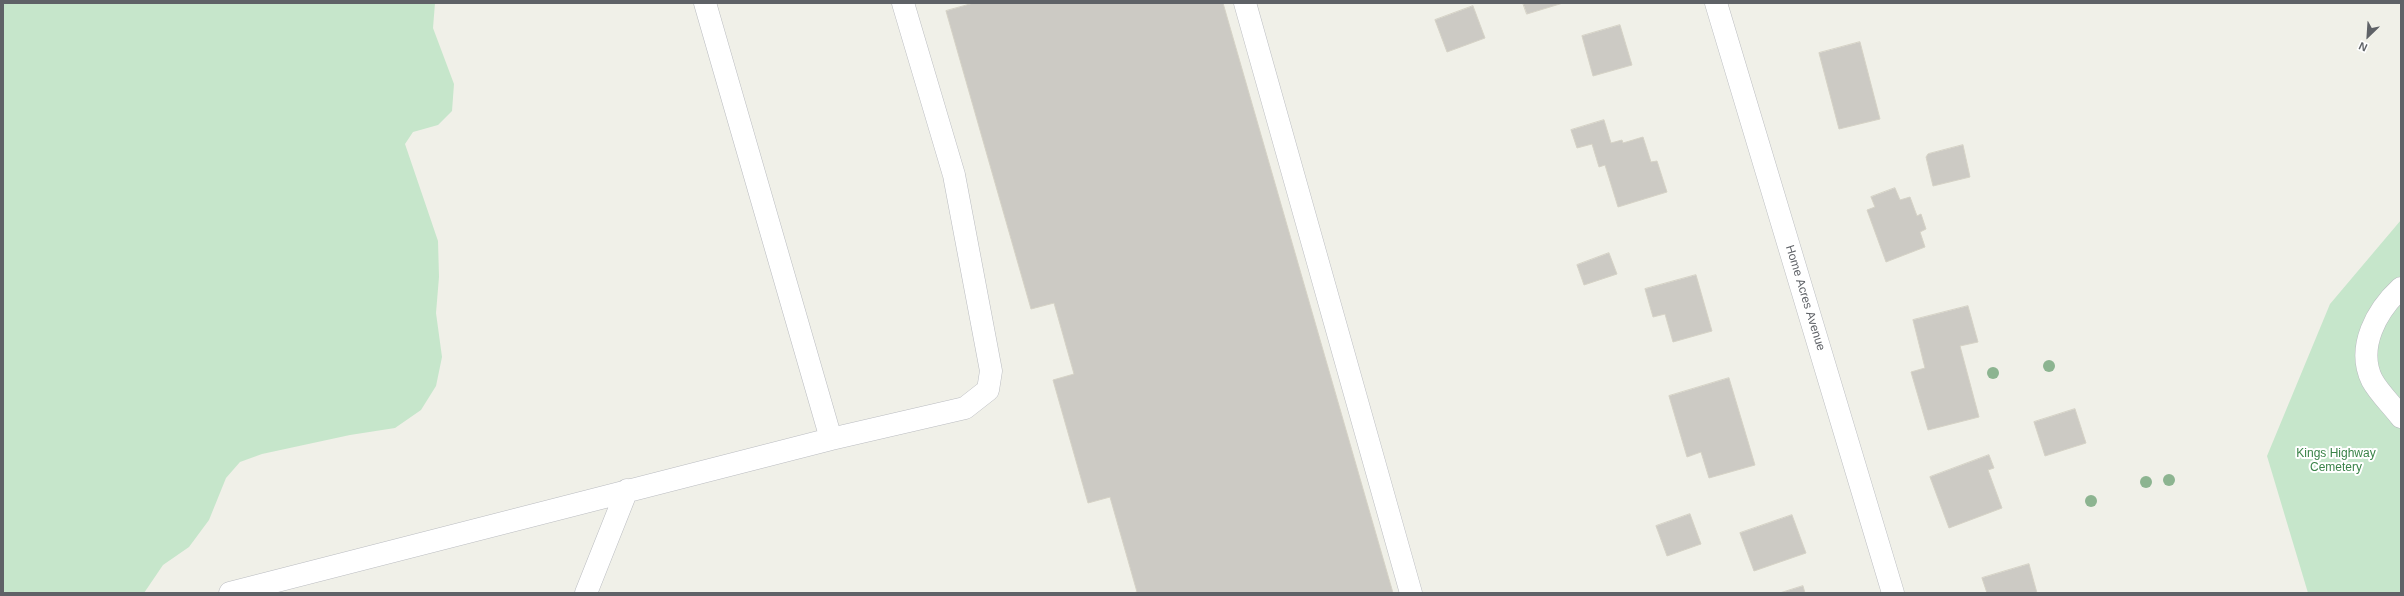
<!DOCTYPE html>
<html>
<head>
<meta charset="utf-8">
<style>
	body { margin:0 }
	#map { position:relative; width:2404px; height:596px; overflow:hidden; background:#f0f0e8; font-family:Arial,sans-serif }
	canvas { display:block }
	.frame { position:absolute; inset:0; border:4px solid #5f6267; pointer-events:none }
	.north { position:absolute; left:2348px; top:16px; width:40px; height:40px; -webkit-text-stroke:3px #fff; paint-order:stroke; rotate:205deg; font-size:11px; font-weight:700; line-height:16px; text-align:center; color:#5f6267 }
	.north::after { content:''; display:block; margin:auto; width:14px; height:18px; background:#5f6267; clip-path:polygon(50% 0,100% 100%,50% 72%,0 100%) }
</style>
</head>
<body>
<div id="map">
<canvas width="2404" height="596"></canvas>
<div class="frame"></div>
<div class="north">N</div>
</div>
<script>
const context = document.querySelector('canvas').getContext('2d');
context.lineJoin = 'round';
function fillPath(path, color) { context.fillStyle = color; context.fill(path, 'evenodd'); }
function stroke(path, color, width, dash) { context.strokeStyle = color; context.lineWidth = width; context.lineCap = dash ? 'butt' : 'round'; context.setLineDash(dash || []); context.stroke(path); }
function label(font, color, halo, rows, align = 'center') {
  context.font = font + ' Arial,sans-serif'; context.lineWidth = 4; context.setLineDash([]); context.textBaseline = 'middle'; context.strokeStyle = halo; context.fillStyle = color; for (const [text, x, y, turn = 0] of rows) {
    context.save(); context.translate(x, y); context.rotate((+turn || 0) * Math.PI / 180); context.textAlign = isNaN(turn) ? turn : align; if (halo) context.strokeText(text, 0, 0); context.fillText(text, 0, 0); context.restore();
  }
}
fillPath(new Path2D(`
	M3 3H435L433 28 454 84 452 111 438 125 413 132 405 144 438 241 439 277 436 313 442 357 436 386 421 410 395 428 350 435 262 454 240 462 226 478 209 520 189 547 163 565 144 593H3Z
	M2401 220V593H2308L2267 456 2330 304Z`), '#c6e6cb');
const building = new Path2D(`
	M974 3H1223L1393 593H1132L1137 592 1110 497 1088 503 1053 380 1074 374 1054 303 1031 309 946 11Z
	M1523 3H1563L1527 14Z
	M1473 6 1485 38 1447 52 1435 20Z
	M1620 25 1632 65 1593 76 1582 36Z
	M1860 42 1880 119 1839 129 1819 53Z
	M1604 120 1611 143 1622 140 1623 143 1643 137 1651 162 1657 161 1667 192 1618 207 1605 165 1599 167 1592 144 1577 148 1571 130Z
	M1963 145 1970 177 1933 186 1926 157 1928 154Z
	M1895 188 1900 200 1910 197 1917 216 1921 214 1926 229 1920 232 1925 247 1886 262 1867 210 1875 207 1871 197Z
	M1609 253 1617 274 1584 285 1577 265Z
	M1696 275 1712 331 1673 342 1665 314 1653 317 1645 289Z
	M1968 306 1978 342 1960 346 1979 417 1928 430 1911 372 1925 368 1913 320Z
	M1729 378 1755 465 1709 478 1701 452 1687 457 1669 396Z
	M2075 409 2086 443 2045 456 2034 422Z
	M1989 455 1994 468 1988 470 2002 508 1949 528 1930 477Z
	M1690 514 1701 544 1667 556 1656 526Z
	M1792 515 1806 553 1754 571 1740 533Z
	M2029 564 2037 593H1987L1982 578Z
	M1803 586 1805 593H1780Z`);
fillPath(building, '#cccac4');
stroke(building, '#d5d2c6', 1);
const minor = new Path2D(`
	M705 3 831 439
	M1245 3 1411 593
	M1716 3 1893 593
	M2401 288C2377 310 2356 347 2372 380 2379 393 2392 405 2401 417
	M230 593 831 439 965 408 988 390 991 371 954 175 903 3
	M586 593 627 490`);
stroke(minor, '#babcc0', 23);
stroke(minor, '#fff', 22);
context.fillStyle = '#8cb490';
for (const [x, y] of [
	[2049,366],
	[1993,373],
	[2169,480],
	[2146,482],
	[2091,501]
]) { context.beginPath(); context.arc(x, y, 6, 0, 2 * Math.PI); context.fill(); }
label('12px', '#5f6267', '#fff', [
	["Home Acres Avenue",1805,298,73]
]);
label('12px', '#3a8348', '#fff', [
	["Kings Highway",2336,454],
	["Cemetery",2336,468]
]);
</script>
</body>
</html>
